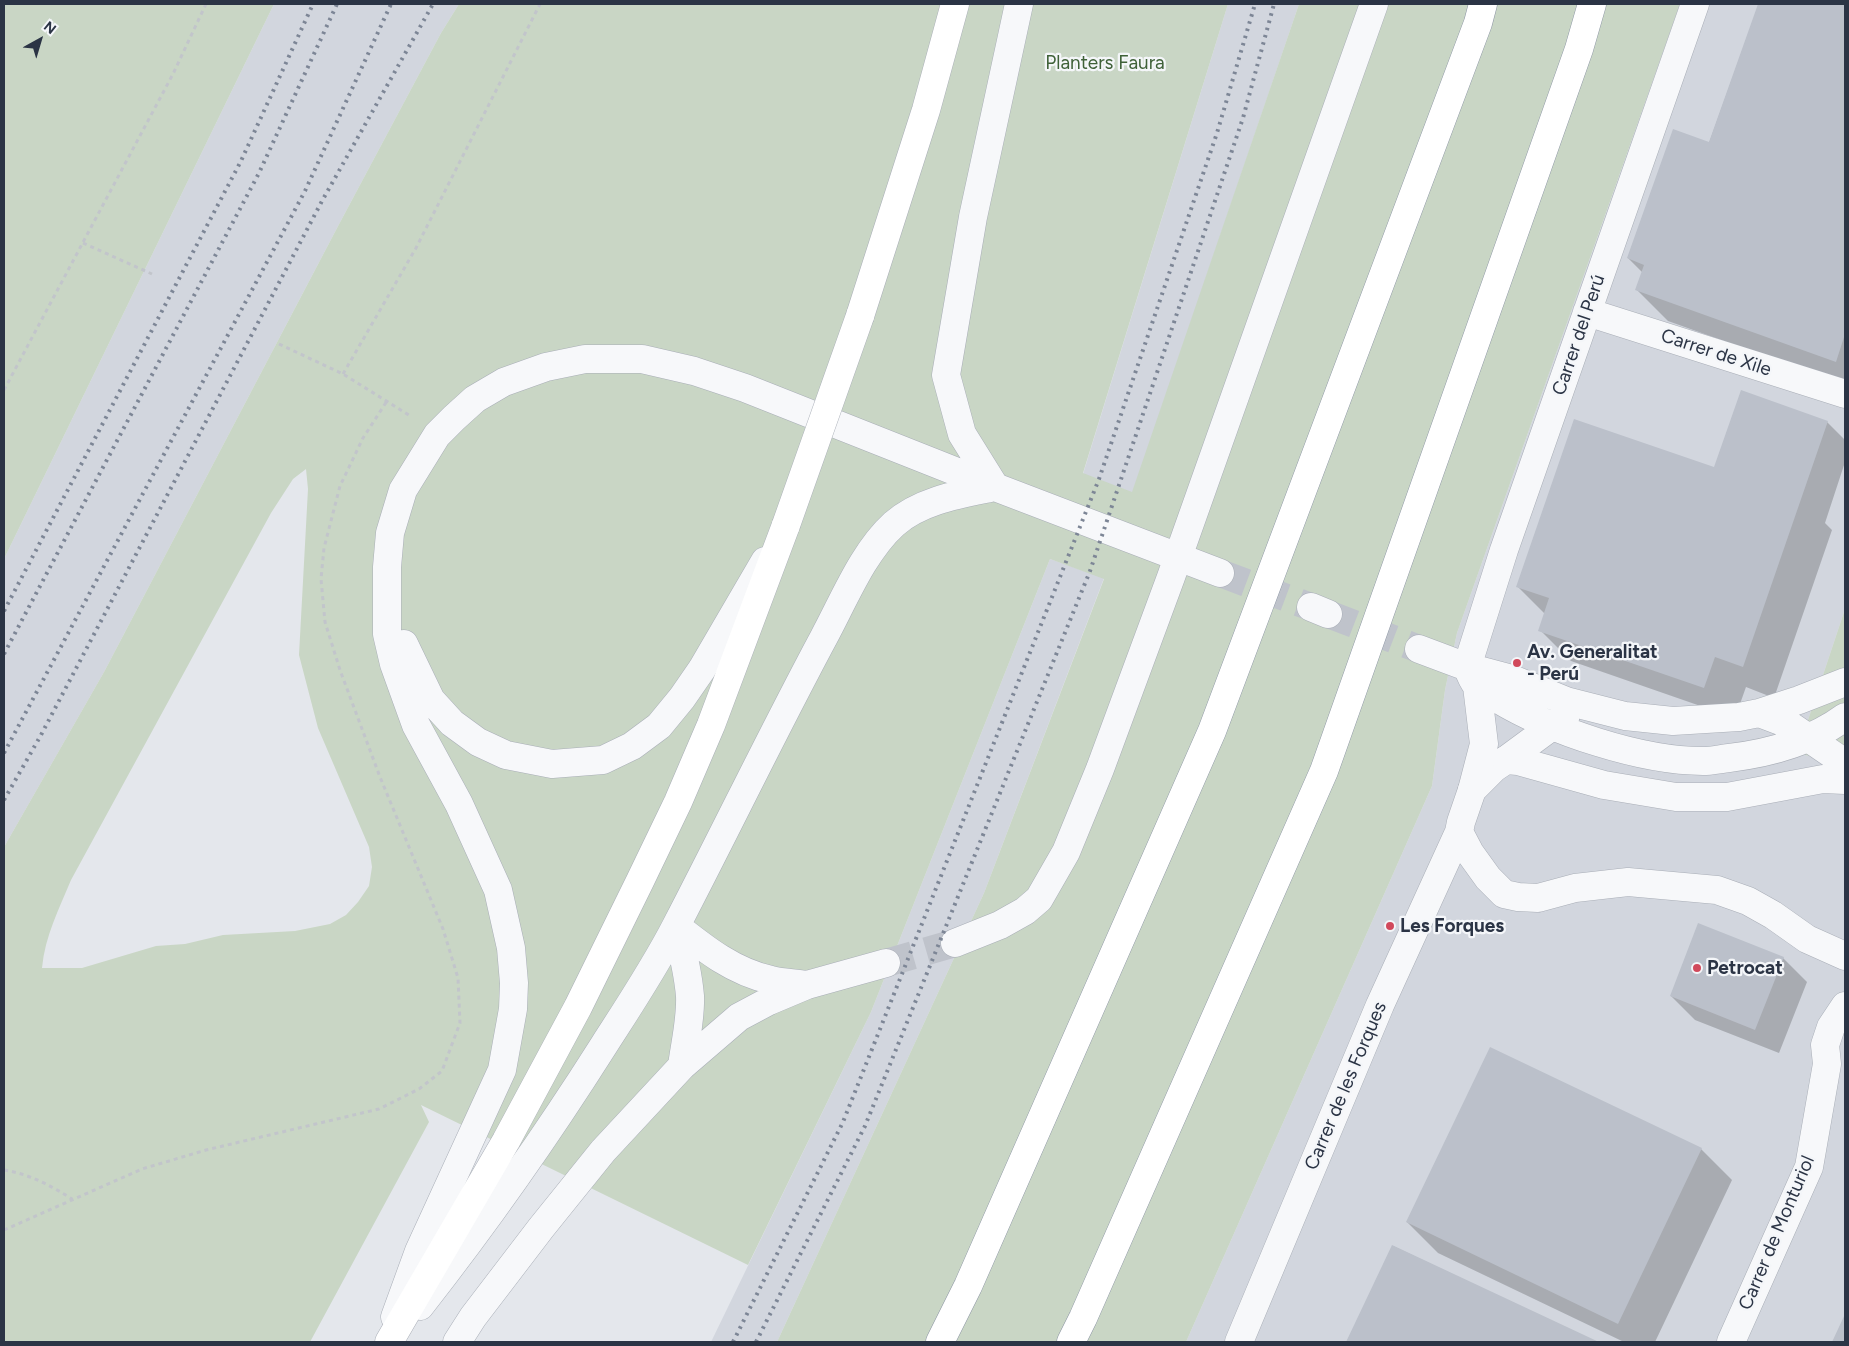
<!DOCTYPE html>
<html>
<head>
<meta charset="utf-8">
<style>
	body { margin:0 }
	#map { position:relative; width:1849px; height:1346px; overflow:hidden; background:#e4e7ec; font-family:Figtree,sans-serif }
	canvas { display:block }
	.frame { position:absolute; inset:0; border:5px solid #2b3445; pointer-events:none }
	.north { position:absolute; left:15px; top:15px; width:50px; height:50px; -webkit-text-stroke:4px #f4f6f9; paint-order:stroke; rotate:39deg; font-size:14px; font-weight:700; line-height:20px; text-align:center; color:#2b3445 }
	.north::after { content:''; display:block; margin:auto; width:18px; height:22px; background:#2b3445; clip-path:polygon(50% 0,100% 100%,50% 72%,0 100%) }
</style>
</head>
<body>
<div id="map">
<canvas width="1849" height="1346"></canvas>
<div class="frame"></div>
<div class="north">N</div>
</div>
<script>
const context = document.querySelector('canvas').getContext('2d');
context.lineJoin = 'round';
function fillPath(path, color) { context.fillStyle = color; context.fill(path, 'evenodd'); }
function stroke(path, color, width, dash) { context.strokeStyle = color; context.lineWidth = width; context.lineCap = dash ? 'butt' : 'round'; context.setLineDash(dash || []); context.stroke(path); }
function label(font, color, halo, rows, align = 'center') {
  context.font = font + ' Figtree,sans-serif'; context.lineWidth = 4.5; context.setLineDash([]); context.textBaseline = 'middle'; context.strokeStyle = halo; context.fillStyle = color; for (const [text, x, y, turn = 0] of rows) {
    context.save(); context.translate(x, y); context.rotate((+turn || 0) * Math.PI / 180); context.textAlign = isNaN(turn) ? turn : align; if (halo) context.strokeText(text, 0, 0); context.fillText(text, 0, 0); context.restore();
  }
}
fillPath(new Path2D(`
	M274 4H459L441 33 337 228 104 672 4 847V559Z
	M1228 4H1299L1133 493 1083 474Z
	M1680 4H1845V609L1797 753 1845 765V1342H1186L1432 786 1445 690 1457 633Z
	M1050 559 1104 578 984 893 777 1342H711L871 1012Z`), '#d2d6de');
fillPath(new Path2D(`
	M4 4H274L4 559Z
	M459 4H1228L1083 473 1132 492 1299 4H1680L1457 633 1445 690 1432 786 1186 1342H777L984 893 1104 579 1050 559 871 1012 748 1265 421 1105 429 1122 310 1342H4V847L104 672 337 228 441 33ZM306 469 308 489 299 655 318 728 369 847 372 867 369 886 358 902 346 915 330 924 295 931 223 935 185 944 156 946 82 968H42C45 936 59 909 71 880L271 513 293 479Z
	M1845 609V765L1797 753Z`), '#c9d6c5');
fillPath(new Path2D(`
	M1759 4H1845V384L1668 321 1637 290 1643 273 1628 258 1709 143Z
	M1827 422 1845 440V462L1825 523 1832 530 1774 698 1746 687 1735 718 1571 661 1540 630 1545 614 1517 586 1715 469Z
	M1783 958 1807 982 1779 1053 1695 1020 1671 996Z
	M1701 1149 1732 1180 1655 1342H1624L1438 1253 1407 1222Z
	M1393 1246 1596 1342H1348Z`), '#0003');
fillPath(new Path2D(`
	M1758 4H1845V334L1836 362 1635 290 1644 265 1627 258 1673 129 1709 142Z
	M1741 390 1828 421 1743 667 1715 657 1704 688 1538 631 1549 598 1516 587 1574 419 1714 467Z
	M1698 923 1784 957 1755 1030 1670 996Z
	M1490 1047 1702 1148 1618 1324 1406 1222Z
	M1392 1245 1599 1342H1346Z
	M1845 1314V1342H1832Z`), '#bbc0ca');
stroke(new Path2D(`
	M1220 573 1311 607
	M1328 614 1419 649
	M886 963 955 943`), '#bfc3cb', 28, [28, 14]);
const minor = new Path2D(`
	M1587 312 1845 394
	M1467 667 1504 550 1695 4
	M1459 832 1470 853 1488 878 1504 894 1518 897 1538 898 1575 888 1628 882 1717 890 1748 901 1773 915 1807 939 1845 956
	M1239 1342 1380 1005 1459 832 1461 822 1472 790 1494 768 1506 760 1518 761 1604 785 1676 797H1727L1823 779 1845 780
	M1731 1342 1809 1167 1827 1064 1825 1045 1831 1027 1845 1006`);
const tertiary = new Path2D(`
	M995 487 962 434 946 375 973 217 1019 4
	M1311 607 1328 614
	M404 644 431 700 452 723 478 742 506 755 552 764 603 760 632 746 659 726 682 698 702 669 765 561
	M1419 649 1467 667 1512 679 1566 701 1625 716 1673 721 1739 717 1759 713 1799 700 1845 682
	M1467 667C1470 673 1473 683 1478 687 1484 692 1491 695 1498 699 1551 731 1641 761 1703 761 1711 761 1720 759 1729 758 1771 753 1811 742 1845 717
	M1759 713 1788 724 1845 763
	M1506 760 1559 721 1565 719
	M1472 790 1484 744 1477 686
	M676 926C705 949 734 972 771 980 782 983 795 983 806 985
	M676 926C682 948 688 972 690 996 691 1019 685 1043 682 1066
	M955 943 1000 925 1025 911 1039 899 1066 852 1100 769 1171 577 1374 4
	M420 1306C486 1222 547 1135 604 1045 629 1006 655 967 676 926 726 830 773 732 824 637 844 600 863 552 894 524 921 500 961 494 995 487
	M395 1317 419 1251 502 1070 513 1009 514 983 511 948 498 890 459 804 416 725 394 664 387 634V567L390 533 403 490 437 435 454 418 475 399 504 382 546 367 585 359H642L694 371 745 388 995 487 1220 573
	M457 1342 473 1317 541 1228 603 1151 682 1066 739 1017 769 1001 807 985 886 963`);
const secondary = new Path2D(`
	M860 316 926 110 955 4
	M389 1342 506 1141 578 1007 640 881 678 802 711 725 786 525`);
const motorway = new Path2D(`
	M940 1342 968 1286 1212 731 1478 23 1483 4
	M1071 1342 1083 1318 1324 771 1579 49 1592 4`);
stroke(minor, '#a9aeb7', 29);
stroke(tertiary, '#a9aeb7', 29);
stroke(secondary, '#a9aeb7', 29);
stroke(motorway, '#8b94a3', 29);
stroke(new Path2D(`
	M83 243 152 274
	M279 344 343 374 412 417
	M343 374 416 248 540 4
	M4 390 173 74 206 4
	M4 1170C29 1174 50 1185 72 1199
	M4 1230 142 1169 206 1150 379 1109 419 1089 442 1071 460 1023 458 978 443 929 380 777 340 670 325 622 321 579 324 548 340 486 363 438 387 401`), '#c2c5cb', 3, [4, 4]);
stroke(minor, '#f7f8fa', 28);
stroke(tertiary, '#f7f8fa', 28);
stroke(secondary, '#fff', 28);
stroke(motorway, '#fff', 28);
stroke(new Path2D(`
	M4 611 241 161 313 4
	M4 654 259 173 337 4
	M4 753 305 191 391 4
	M4 800 41 735 322 201 433 4
	M733 1342 843 1122 1099 479 1217 133 1255 4
	M756 1342 865 1126 1090 571 1243 118 1274 4`), '#7d8696', 4, [2.5, 5]);
const secondaryBridge = new Path2D(`
	M786 525 860 316`);
stroke(secondaryBridge, '#a9aeb7', 29, []);
stroke(secondaryBridge, '#fff', 28);
for (const [x, y, r, color] of [
	[1517,663,5,"#d1495b"],
	[1390,926,5,"#d1495b"],
	[1697,968,5,"#d1495b"]
]) { const dot = new Path2D(); dot.arc(x, y, r, 0, 2 * Math.PI); context.fillStyle = color; context.fill(dot); stroke(dot, '#f4f6f9', 2); }
label('19px', '#3f6138', '#f4f6f9', [
	["Planters Faura",1105,63]
]);
label('19px', '#2b3445', '#f4f6f9', [
	["Carrer del Perú",1579,335,-71],
	["Carrer de Xile",1716,353,18],
	["Carrer de les Forques",1346,1086,-67],
	["Carrer de Monturiol",1777,1233,-67]
]);
label('bold 19px', '#2b3445', '#f4f6f9', [
	["Av. Generalitat",1527,652],
	["- Perú",1527,674],
	["Les Forques",1400,926],
	["Petrocat",1707,968]
], 'left');
</script>
</body>
</html>
